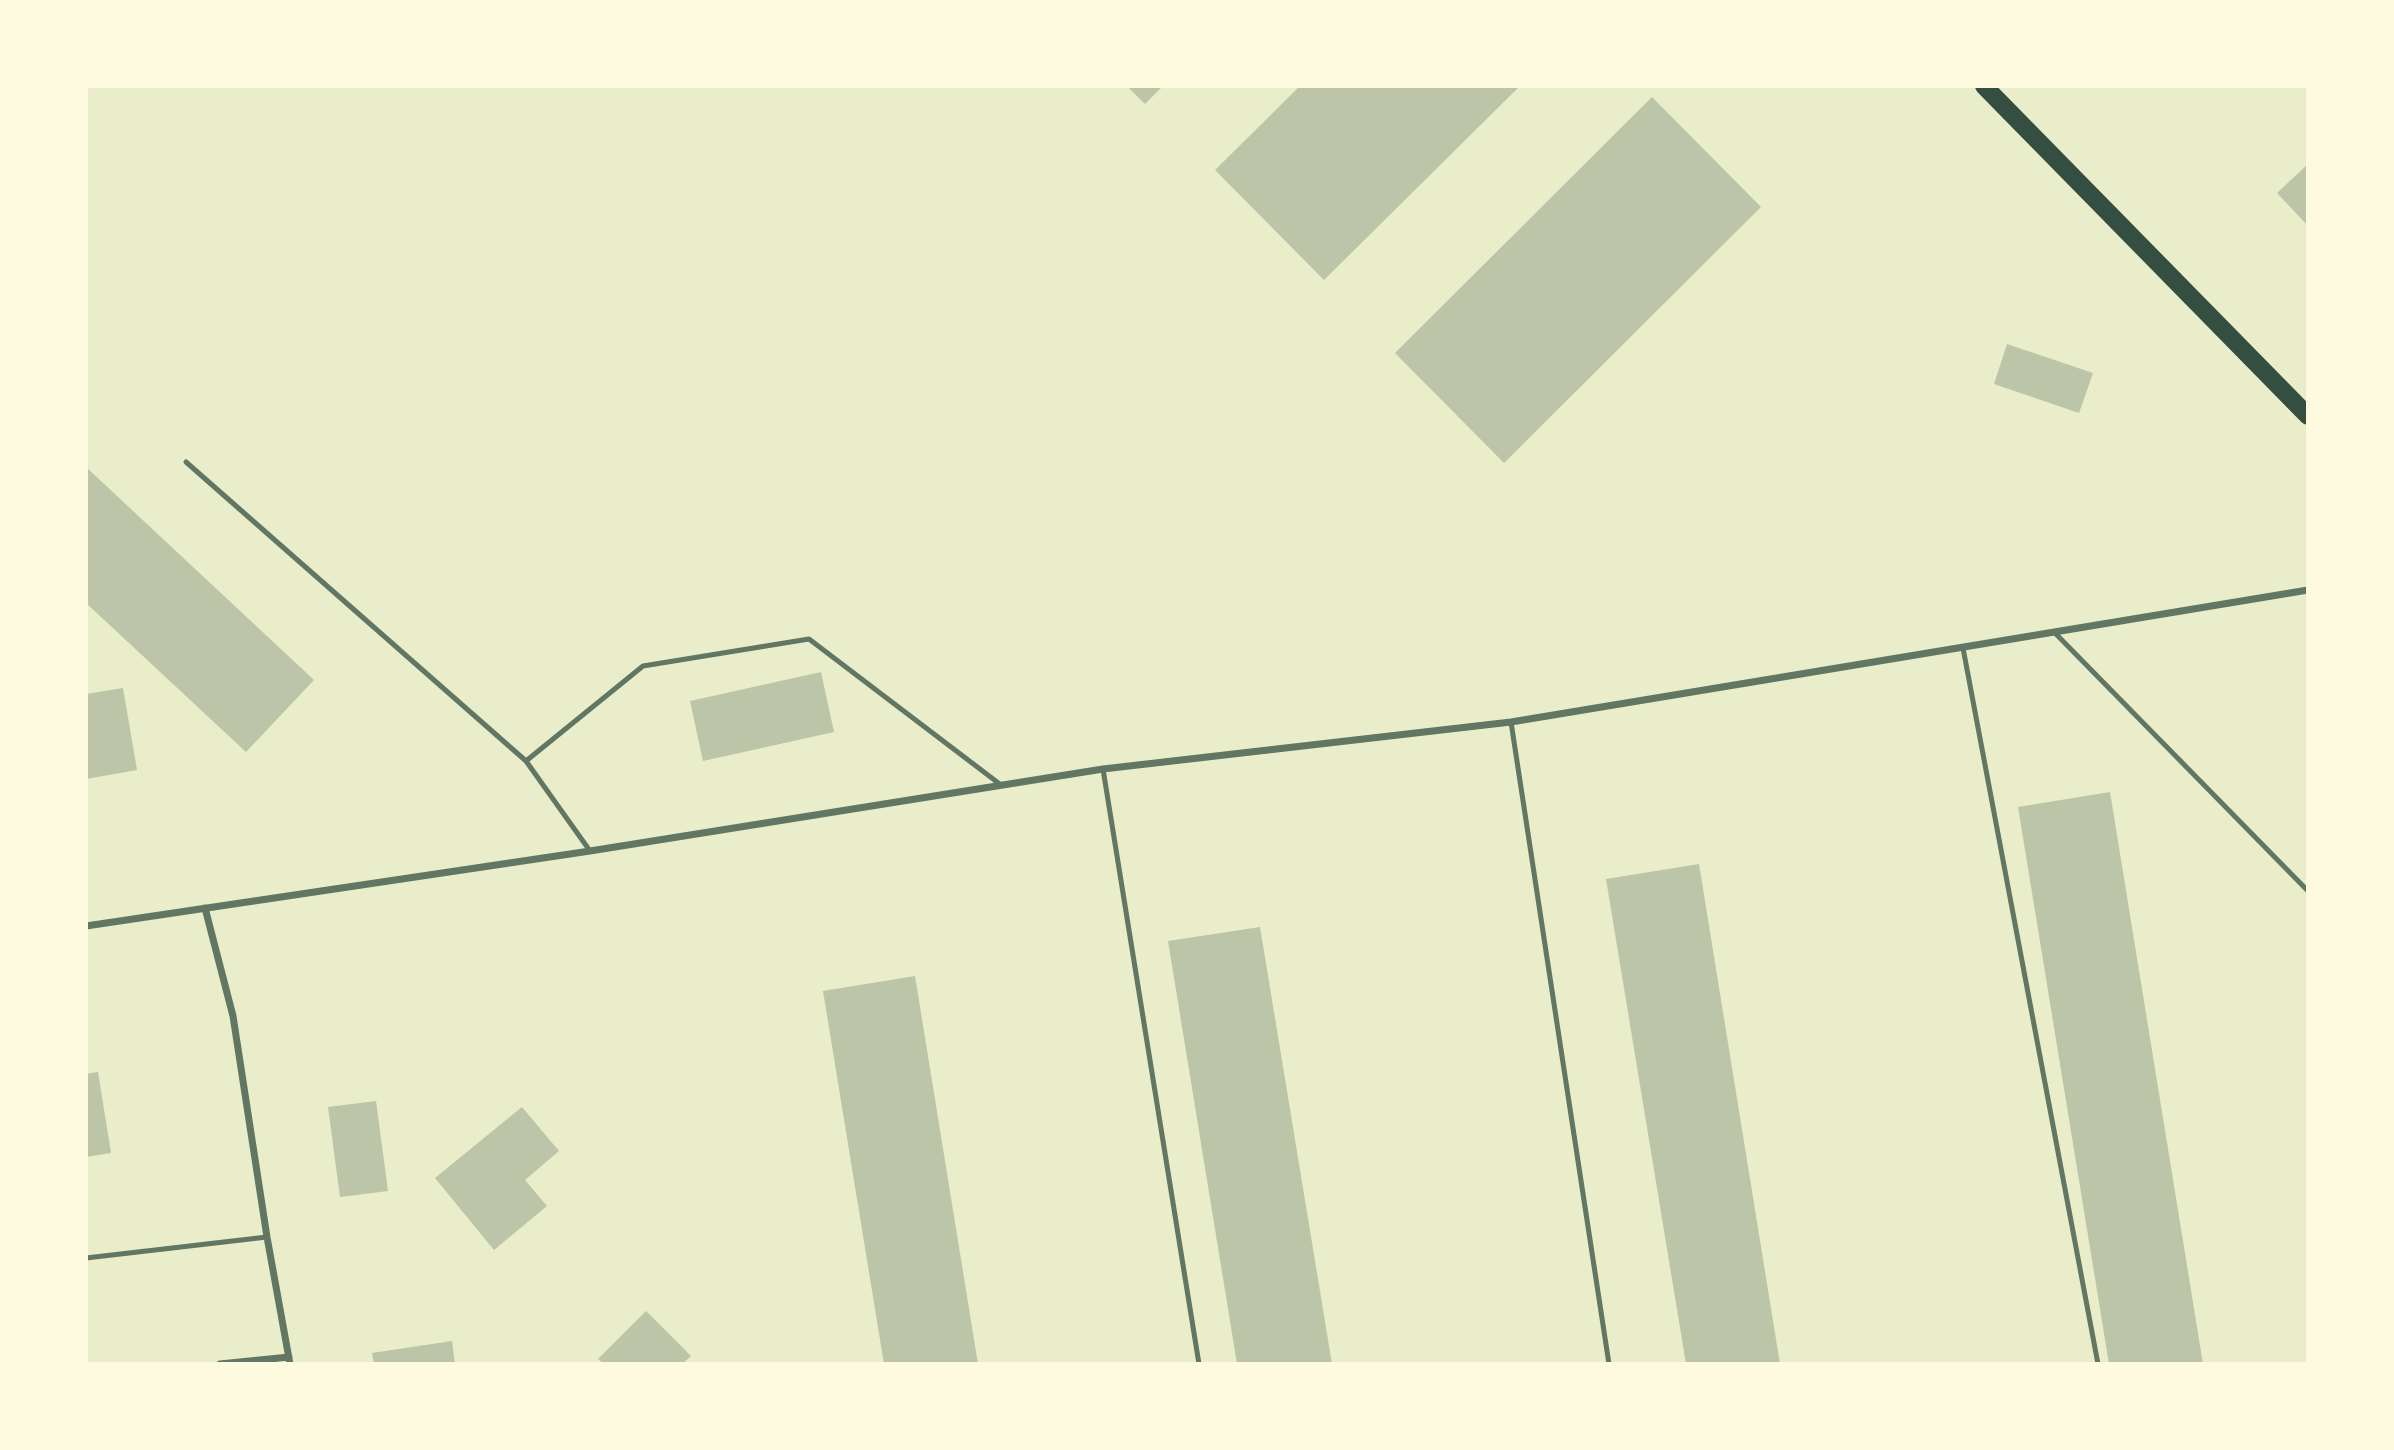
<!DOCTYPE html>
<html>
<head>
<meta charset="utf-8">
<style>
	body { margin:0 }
	#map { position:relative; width:2394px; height:1450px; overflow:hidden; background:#e9edc9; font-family:Overpass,sans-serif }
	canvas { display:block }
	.frame { position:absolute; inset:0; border:88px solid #fefae0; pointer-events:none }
</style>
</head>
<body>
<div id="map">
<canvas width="2394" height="1450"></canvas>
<div class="frame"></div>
</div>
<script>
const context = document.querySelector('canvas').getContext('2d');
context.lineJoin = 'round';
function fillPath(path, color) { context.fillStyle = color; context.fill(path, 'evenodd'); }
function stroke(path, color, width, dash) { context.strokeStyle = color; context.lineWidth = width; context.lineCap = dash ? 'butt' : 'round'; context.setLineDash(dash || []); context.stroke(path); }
fillPath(new Path2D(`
	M1127 86H1163L1145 104Z
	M1300 86H1520L1324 280 1215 170Z
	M1652 97 1761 207 1504 463 1395 353Z
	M2308 164V226L2277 193Z
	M2007 344 2093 373 2079 413 1994 384Z
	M86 467 314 680 246 752 86 603Z
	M821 672 834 732 703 761 690 701Z
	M123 688 137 770 86 779V694Z
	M2110 792 2203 1364H2109L2018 807Z
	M1699 864 1780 1364H1686L1606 879Z
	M1260 927 1332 1364H1237L1168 941Z
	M915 976 978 1364H884L823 991Z
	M98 1072 111 1153 86 1157V1074Z
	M376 1101 388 1191 340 1197 328 1107Z
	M522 1107 559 1151 525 1180 547 1206 494 1250 435 1178Z
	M646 1311 691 1356 682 1364H604L598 1359Z
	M452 1341 455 1364H374L372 1353Z`), '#bcc5a7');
stroke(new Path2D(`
	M186 462 526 761 590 851
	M2054 632 2308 891
	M1963 648 2098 1364
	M1511 722 1609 1364
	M526 761 643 666 809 639 1001 785
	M1103 769 1199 1364
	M86 1258 267 1237`), '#617663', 5);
stroke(new Path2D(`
	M205 908 233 1016 267 1237 290 1364
	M86 926 590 851 1103 769 1511 722 2308 590
	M220 1364 289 1357`), '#617663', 7);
stroke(new Path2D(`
	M1984 86 2308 416`), '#344e41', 18);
</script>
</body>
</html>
